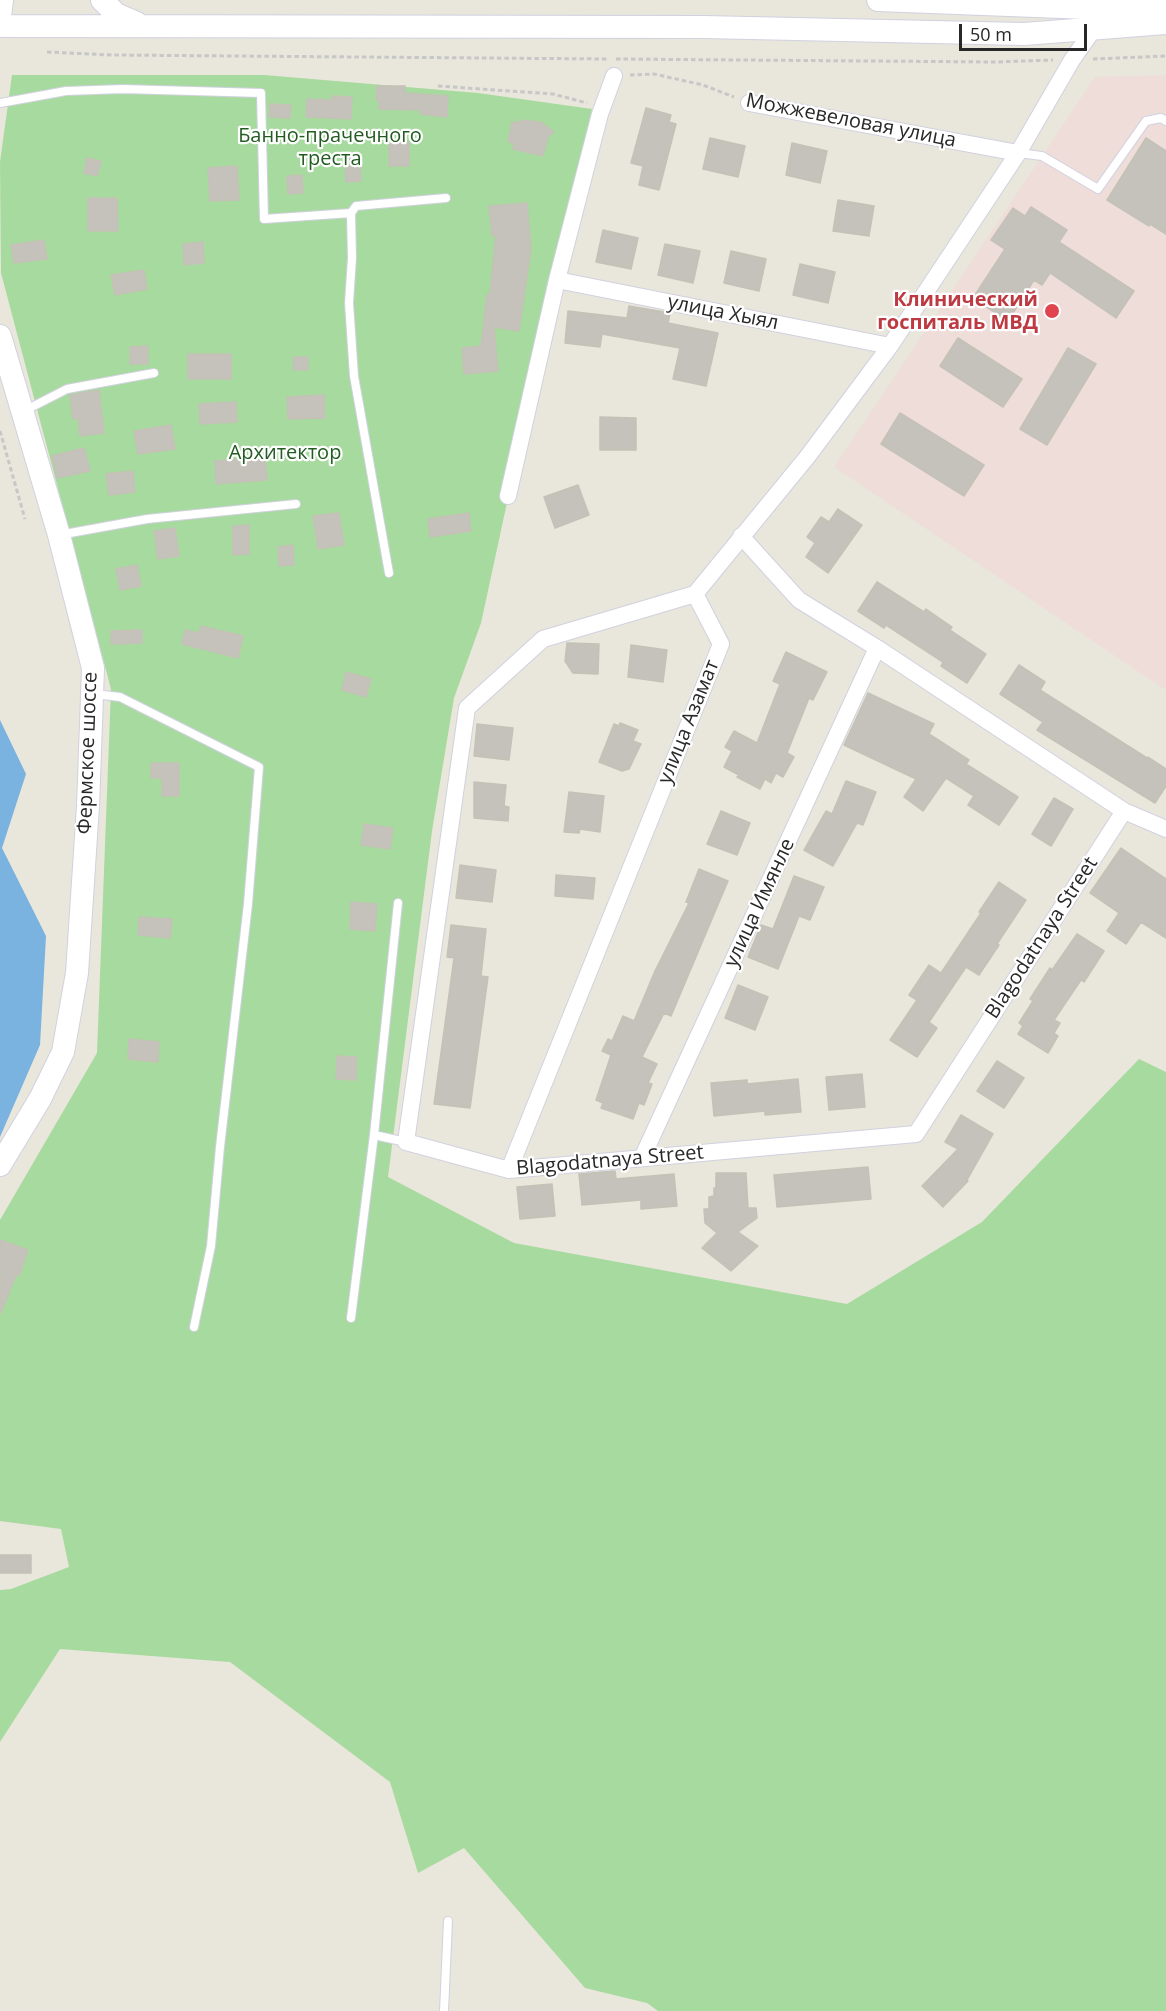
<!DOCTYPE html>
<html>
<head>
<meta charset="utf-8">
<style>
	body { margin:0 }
	#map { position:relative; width:1166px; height:2011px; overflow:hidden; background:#e9e6dc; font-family:"Open Sans",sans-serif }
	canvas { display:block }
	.scale { position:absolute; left:959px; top:24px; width:128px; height:27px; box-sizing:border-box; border:3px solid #282828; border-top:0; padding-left:8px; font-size:18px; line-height:21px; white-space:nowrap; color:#282828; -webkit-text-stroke:4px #fff; paint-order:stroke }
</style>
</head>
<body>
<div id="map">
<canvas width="1166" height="2011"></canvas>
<div class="scale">50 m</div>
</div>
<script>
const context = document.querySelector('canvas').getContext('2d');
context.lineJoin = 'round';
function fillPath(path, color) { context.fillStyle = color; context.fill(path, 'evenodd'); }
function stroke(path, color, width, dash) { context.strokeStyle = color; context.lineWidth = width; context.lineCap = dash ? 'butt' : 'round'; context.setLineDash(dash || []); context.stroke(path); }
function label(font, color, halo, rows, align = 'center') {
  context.font = font + ' "Open Sans",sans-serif'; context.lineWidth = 4.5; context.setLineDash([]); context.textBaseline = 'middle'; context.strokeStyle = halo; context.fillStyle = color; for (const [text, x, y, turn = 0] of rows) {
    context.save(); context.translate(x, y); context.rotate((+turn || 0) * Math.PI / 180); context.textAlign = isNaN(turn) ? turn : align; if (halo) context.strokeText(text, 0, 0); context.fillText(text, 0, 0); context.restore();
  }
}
fillPath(new Path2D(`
	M1166 75V690L834 467 1095 77Z`), '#efddda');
fillPath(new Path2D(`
	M12 75H264L478 93 592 109 481 623 454 698 432 831 388 1177 514 1243 847 1304 982 1222 1139 1059 1166 1072V2011H658L647 2003 585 1988 464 1848 418 1873 390 1782 230 1662 60 1649 0 1742V1590L11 1589 69 1567 61 1529 0 1521V1220L97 1053 111 689 1 273 0 162Z`), '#a7da9e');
fillPath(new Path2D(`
	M0 720 26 774 2 848 46 936 40 1045 0 1137Z`), '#7ab2e0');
const building = new Path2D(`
	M377 86H405V93L448 96 447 117 420 114 421 110 379 109V100H376Z
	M332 96 352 97 351 119 306 117 307 99 332 100Z
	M270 104 291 105 290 118 269 117Z
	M646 108 671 115 669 122 676 124 659 190 639 185 643 166 631 163Z
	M520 120 541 122 554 132 548 137 543 156 513 149 514 143 508 142 512 122 519 123Z
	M710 138 745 146 738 177 703 169Z
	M1146 138 1166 151V234L1150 224 1149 226 1107 200Z
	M389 142H409V166H389Z
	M792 143 827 151 820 183 786 175Z
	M345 153H360L361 181 346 182Z
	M87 158 101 161 97 176 84 173Z
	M237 166 239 200 210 201 208 168Z
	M302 175 303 193 288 194 287 176Z
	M88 198H117L118 231H88Z
	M838 200 874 206 869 236 833 231Z
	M527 203 531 249 519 331 494 327 498 371 464 374 462 348 481 346 487 294H490L496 235 492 236 489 206Z
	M1031 207 1067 230 1059 242 1134 291 1116 318 1050 273 1042 285 1034 280 1008 321 973 298 1005 249 991 240 1013 208 1025 216Z
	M603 230 638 238 631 269 596 262Z
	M44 240 47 259 14 263 11 245Z
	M203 242 204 263 184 265 183 244Z
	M665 244 700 251 693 283 658 275Z
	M731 251 766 259 759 291 724 283Z
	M800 264 835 272 828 303 793 295Z
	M144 270 147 289 115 295 111 275Z
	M629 306 670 313 668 323 718 333 706 386 673 379 680 348 602 334 600 347 565 343 568 311 627 318Z
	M958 338 1022 379 1003 407 940 366Z
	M148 346V364H130V347Z
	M1068 348 1096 364 1047 445 1020 429Z
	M188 354H231V379H188Z
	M293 357H308V370H294Z
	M99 390 104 433 80 436 78 418 73 419 70 395Z
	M324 395 325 418 288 419 287 397Z
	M236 402 237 422 200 424 199 404Z
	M900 413 984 465 964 496 881 444Z
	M600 417 636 418V450H600Z
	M171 425 175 449 138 454 134 431Z
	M84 448 90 471 57 478 52 456Z
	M265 457 267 480 216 484 215 461Z
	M133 471 135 492 109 495 106 474Z
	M578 485 589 515 555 528 544 497Z
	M838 509 862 525 828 573 806 557 815 543 807 537 821 517 829 522Z
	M339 513 344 545 318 549 313 516Z
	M469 513 471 531 430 537 428 519Z
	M249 525V554L233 555V526Z
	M175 528 179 556 158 559 154 531Z
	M293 545 294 565 279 566 278 547Z
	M137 565 141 586 120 590 116 569Z
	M877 582 924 612 926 609 952 627 950 630 986 654 967 683 941 666 943 662 886 625 884 628 858 611Z
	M201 626 243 636 238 658 182 644 185 630 199 633Z
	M142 630V643L111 644V631Z
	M567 643 599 644 598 674 573 673 565 661Z
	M631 645 667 650 663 682 628 677Z
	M786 652 827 672 813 700 809 698 787 753 794 757 783 777 776 773 771 783 765 779 760 789 737 777 739 775 724 767 732 751 725 747 734 731 757 743 780 684 773 681Z
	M1019 665 1045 682 1040 690 1147 758 1148 757 1166 769V786L1155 803 1037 730 1043 722 1000 694Z
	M346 672 371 679 366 697 342 690Z
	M868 693 934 724 929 734 969 760 966 764 1018 797 999 825 968 805 974 796 946 778 923 811 904 797 916 779 844 745Z
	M620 723 638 730 633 741 641 744 629 769 622 771 599 762 614 724 619 726Z
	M477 724 513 728 509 760 474 756Z
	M151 763H179V796H162V778H151Z
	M846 781 876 792 863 825 857 823 833 866 804 850 826 811 832 814Z
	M474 782 506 785 504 806 509 807 508 821 474 818Z
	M569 792 604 796 600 832 580 829 579 833 564 832Z
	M1054 798 1073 809 1051 846 1032 834Z
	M721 811 750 823 737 855 707 844Z
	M364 824 393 828 390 849 361 845Z
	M1121 848 1166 879V938L1141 922 1126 944 1107 931 1119 913 1090 893Z
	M460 865 496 870 492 902 456 898Z
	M699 869 728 881 671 1016 664 1013 642 1057 657 1064 648 1083 652 1084 644 1105 639 1103 633 1119 601 1108 603 1103 596 1100 611 1055 602 1051 608 1039 612 1041 623 1016 634 1021 655 971 689 903 686 902Z
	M556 875 595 878 593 899 555 896Z
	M794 876 824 887 810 920 799 916 778 969 748 957 761 925 773 929Z
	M999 882 1026 900 997 944 999 945 979 975 966 967 929 1022 937 1028 917 1057 890 1040 917 1000 909 995 929 965 941 973 981 913 979 912Z
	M351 902 377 904 375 931 350 929Z
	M139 917 172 919 170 938 138 935Z
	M451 925 486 929 481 976 488 977 470 1108 434 1104 454 958 447 957Z
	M1077 934 1104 951 1084 982 1081 980 1054 1020 1060 1023 1054 1033 1058 1036 1048 1053 1018 1034 1023 1026 1019 1023 1033 1001 1030 999 1050 968 1052 970Z
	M738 985 768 997 755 1030 725 1018Z
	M129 1039 159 1042 158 1062 128 1059Z
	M337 1056 357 1057 356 1080 336 1079Z
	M997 1061 1024 1078 1004 1108 977 1091Z
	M862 1074 865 1107 829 1110 826 1077Z
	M798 1079 801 1112 765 1115V1111L714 1116 711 1083 747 1080V1084Z
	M961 1115 993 1134 967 1180 968 1181 943 1207 922 1186 958 1149 945 1142Z
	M868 1167 871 1199 777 1207 774 1175Z
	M615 1171 616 1179 674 1174 677 1206 641 1209V1200L582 1205 579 1174Z
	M716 1173H746L748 1208H756L757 1218 738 1232 758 1246 731 1271 702 1248 717 1233 705 1223 704 1209H709V1197L714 1196V1188H716Z
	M552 1184 555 1216 520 1219 517 1187Z
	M0 1240 28 1250 19 1276 16 1275 1 1313Z
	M0 1555H31V1573H0Z`);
fillPath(building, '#c5c2bb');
stroke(building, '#c4c2b6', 1.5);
const lane = new Path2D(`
	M0 103 66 91 123 89 261 93 264 219 351 213
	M1018 153 1042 156 1098 189 1146 121 1161 118 1166 121
	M22 412 67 389 154 373
	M59 535 147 519 296 504
	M389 573 354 376 349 303 352 258 351 213 356 206 446 198
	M94 694 120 697 259 767 248 904 220 1147 211 1246 194 1327
	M374 1135 406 1142
	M351 1318 374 1135 398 903
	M444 2011 448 1921`);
const street = new Path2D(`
	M749 103 1018 153
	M557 280 890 346
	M508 496 557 280 600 114 614 76
	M741 536 799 600 877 648 1124 811 1166 829
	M695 594 543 639 467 708 406 1142 509 1170 916 1134 1124 811
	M642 1158 877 648
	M509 1170 721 644 695 594 808 456 890 346 1018 153 1072 60 1093 30`);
const secondary = new Path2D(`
	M102 0 116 14 137 23
	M878 0 1166 11
	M0 17 2 0
	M0 26 704 27 1024 34 1166 23
	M0 336 59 535 93 668 88 806 77 973 63 1052 40 1099 0 1165`);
stroke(lane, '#d1d1e0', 10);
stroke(street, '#d1d1e0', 18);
stroke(secondary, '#d1d1e0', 24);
stroke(new Path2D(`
	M47 52 111 55 609 59
	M616 59 995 62 1053 60
	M1093 59 1166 56
	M630 75 654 74 703 85 734 97
	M438 86 553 94 587 103
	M0 431 25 519`), '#c7c7c7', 3, [4.5, 3]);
stroke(lane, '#fff', 8);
stroke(street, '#fff', 16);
stroke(secondary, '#fff', 22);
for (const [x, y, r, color] of [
	[1052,311,8,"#e0444e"]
]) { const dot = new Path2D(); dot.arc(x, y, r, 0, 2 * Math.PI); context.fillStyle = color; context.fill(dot); stroke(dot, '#fff', 2); }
label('20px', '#282828', '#fff', [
	["Можжевеловая улица",851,121,11],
	["улица Хыял",723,313,11],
	["улица Азамат",689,722,-68],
	["Фермское шоссе",88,753,-88],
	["улица Имянле",760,903,-65],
	["Blagodatnaya Street",1042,938,-57],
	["Blagodatnaya Street",610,1161,-5]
]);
label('20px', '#235c22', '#fff', [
	["Банно-прачечного",330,136],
	["треста",330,159],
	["Архитектор",285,453]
]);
label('bold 20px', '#be3a42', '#fff', [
	["Клинический",1038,300],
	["госпиталь МВД",1038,323]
], 'right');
</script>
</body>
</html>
